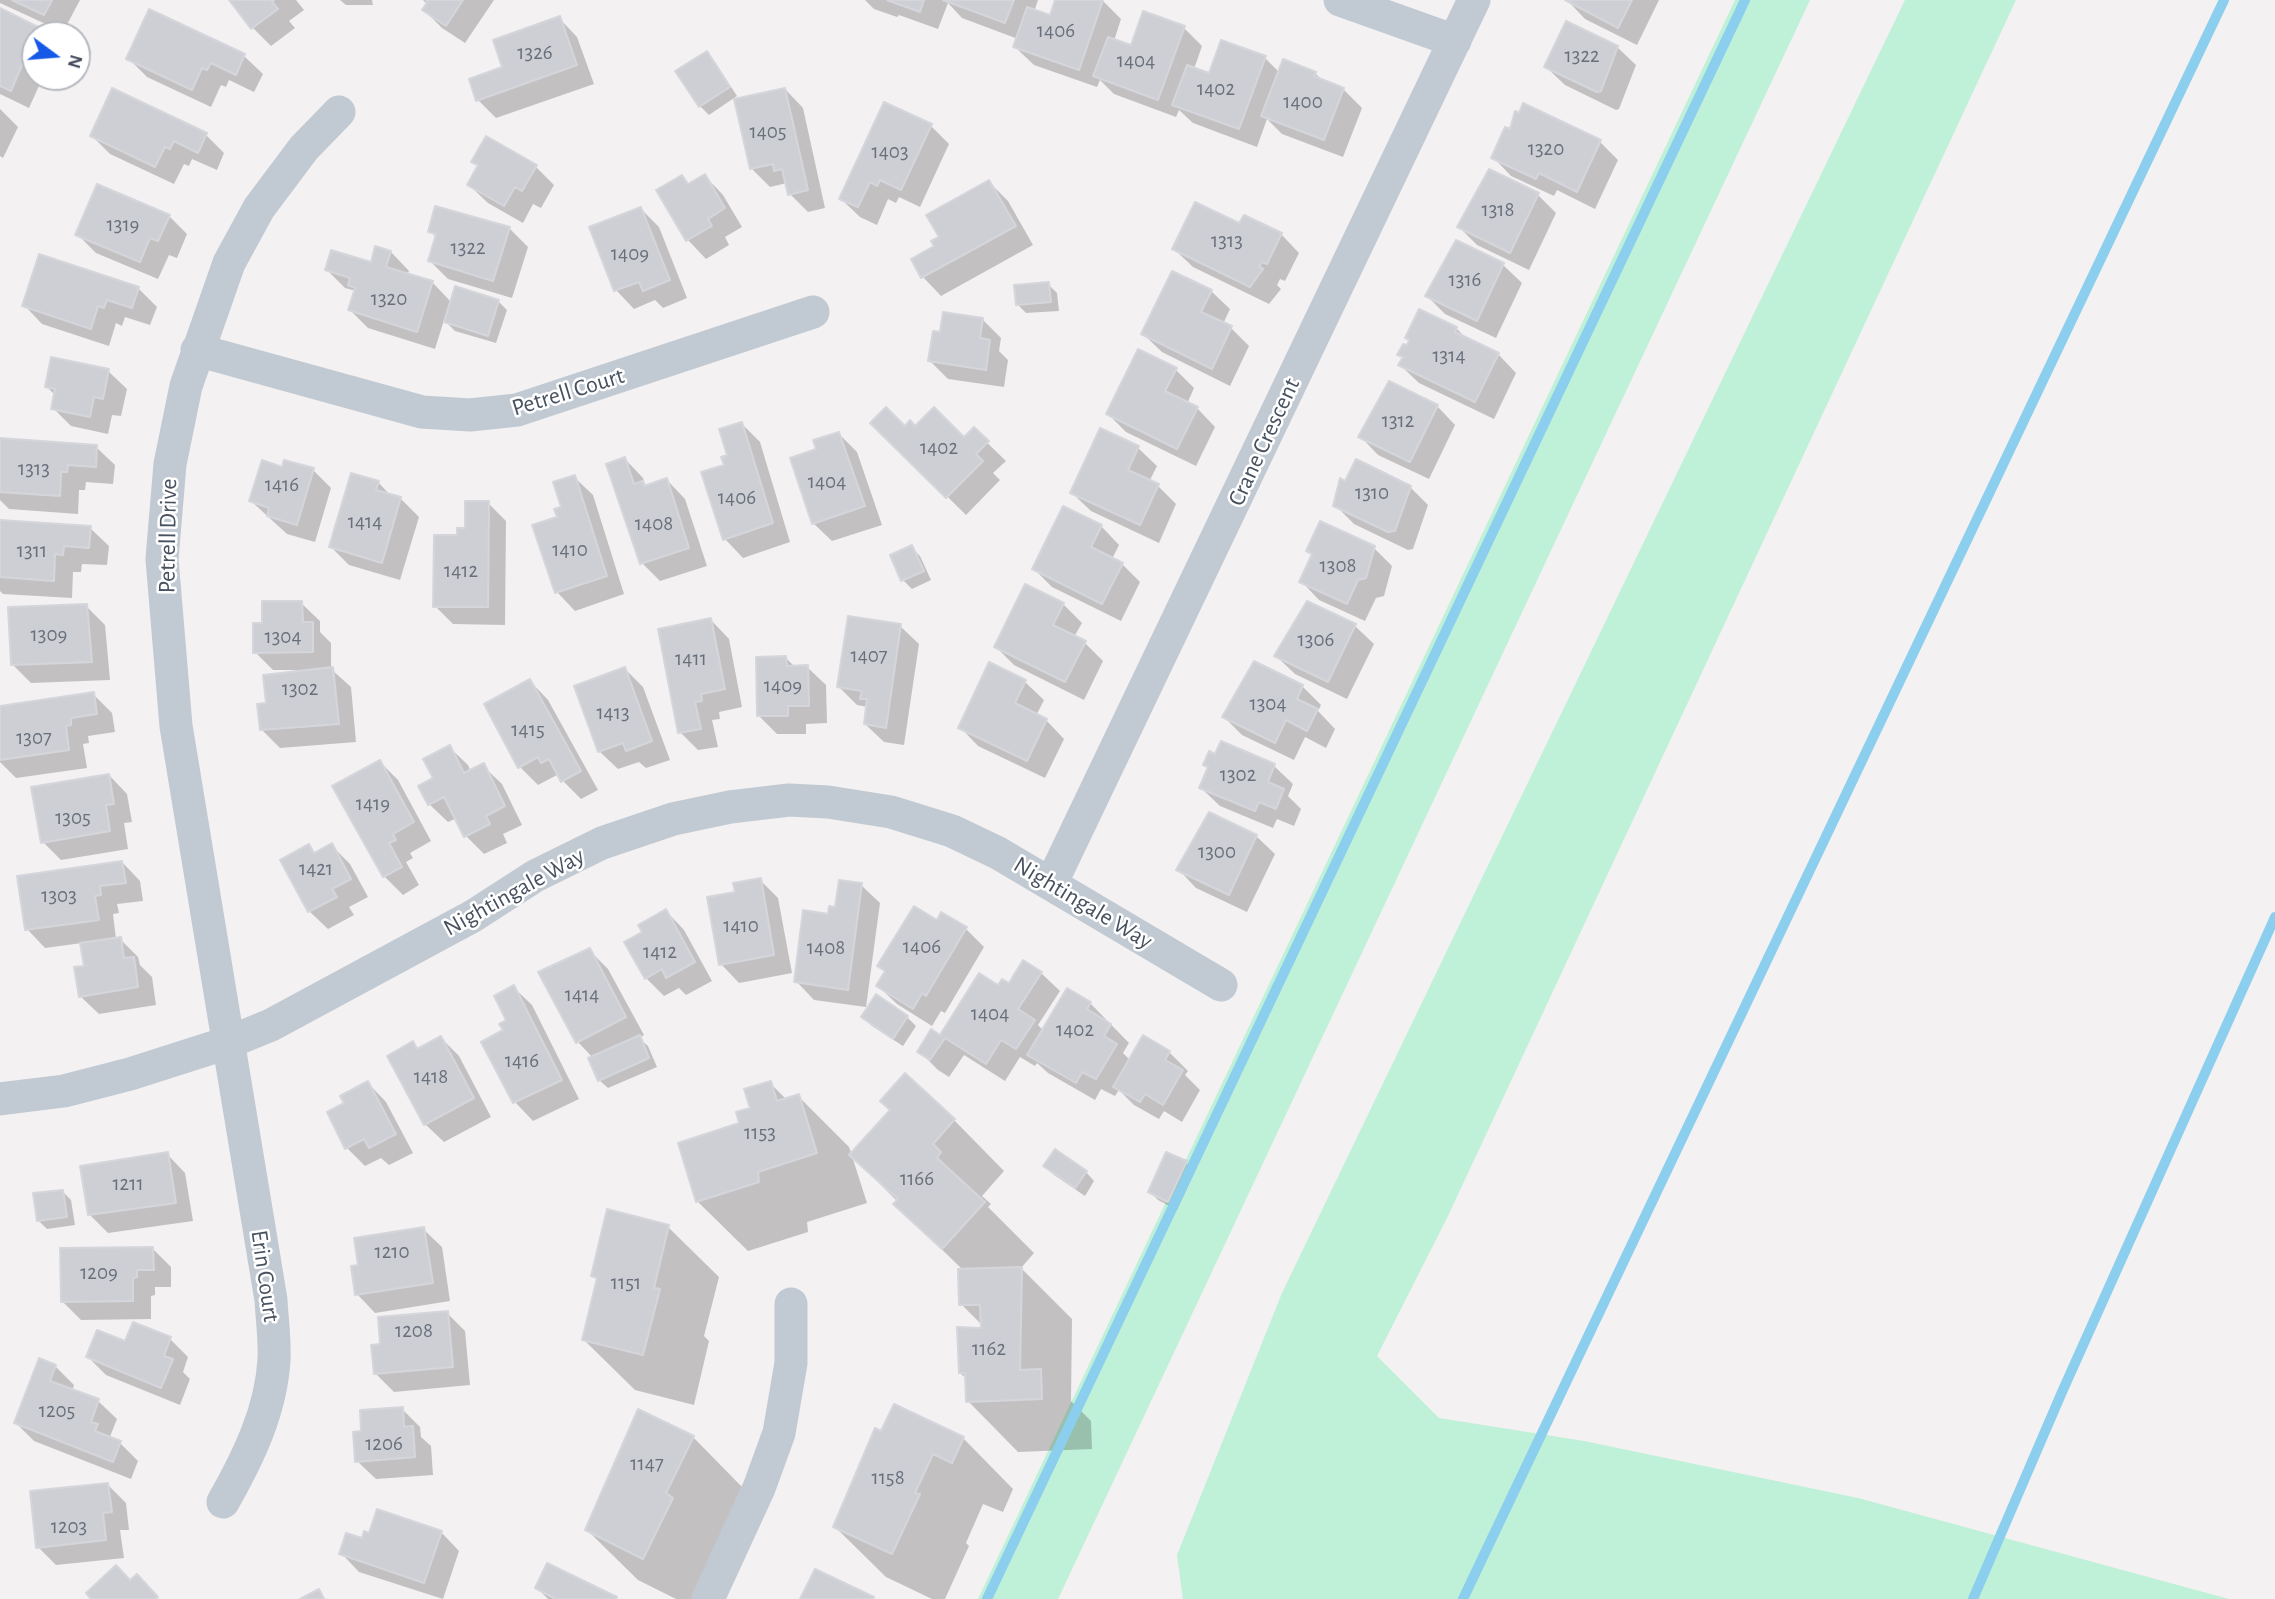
<!DOCTYPE html>
<html>
<head>
<meta charset="utf-8">
<style>
	body { margin:0 }
	#map { position:relative; width:2275px; height:1599px; overflow:hidden; background:#f3f1f1; font-family:"Alegreya Sans",sans-serif }
	canvas { display:block }
	.north { position:absolute; left:21px; top:21px; width:70px; height:70px; box-sizing:border-box; background:#fff; border:2px solid #b6b9bf; border-radius:50%; rotate:106deg; font-size:19px; font-weight:700; line-height:28px; text-align:center; color:#48515f }
	.north::after { content:''; display:block; margin:auto; width:24px; height:32px; background:#1659e7; clip-path:polygon(50% 0,100% 100%,50% 72%,0 100%) }
</style>
</head>
<body>
<div id="map">
<canvas width="2275" height="1599"></canvas>
<div class="north">N</div>
</div>
<script>
const context = document.querySelector('canvas').getContext('2d');
context.lineJoin = 'round';
function fillPath(path, color) { context.fillStyle = color; context.fill(path, 'evenodd'); }
function stroke(path, color, width, dash) { context.strokeStyle = color; context.lineWidth = width; context.lineCap = dash ? 'butt' : 'round'; context.setLineDash(dash || []); context.stroke(path); }
function label(font, color, halo, rows, align = 'center') {
  context.font = font + ' "Alegreya Sans",sans-serif'; context.lineWidth = 5; context.setLineDash([]); context.textBaseline = 'middle'; context.strokeStyle = halo; context.fillStyle = color; for (const [text, x, y, turn = 0] of rows) {
    context.save(); context.translate(x, y); context.rotate((+turn || 0) * Math.PI / 180); context.textAlign = isNaN(turn) ? turn : align; if (halo) context.strokeText(text, 0, 0); context.fillText(text, 0, 0); context.restore();
  }
}
fillPath(new Path2D(`
	M1735 0H1810L1058 1599H978Z
	M1905 0H2016L1447 1218 1377 1356 1439 1418 1584 1441 1858 1498 2229 1599H1183L1177 1555 1282 1293Z`), '#bff0d8');
fillPath(new Path2D(`
	M0 0H80L63 32 0 3Z
	M232 0H296L304 10 289 21 295 28 271 46 253 28Z
	M340 0H372L373 5H346Z
	M423 0H494L465 43 442 28 424 10 428 5Z
	M865 0H1038L1034 12 1051 18 1057 0H1102L1121 19 1114 41 1132 47 1184 28 1202 46 1194 69 1210 75 1265 58 1280 73H1315L1324 82 1343 89 1362 108 1343 157 1282 134 1267 119 1257 147 1193 123 1179 110 1176 117 1114 94 1100 80 1097 87 1034 65 1015 47 1018 39 962 18 948 3 938 29 899 15 897 17 874 9Z
	M1567 0H1659L1637 45 1585 19Z
	M0 10 37 28 44 35H35V77H43L29 108 0 94Z
	M150 12 244 56 263 74 254 92 229 80 226 87 221 85 211 107 147 77 128 58Z
	M559 18 577 37 594 84 496 118 478 100 505 68Z
	M1617 47 1636 65 1619 109 1616 110 1565 85 1546 67Z
	M707 54 715 62 737 96 709 115 700 106Z
	M785 89 803 108 825 208 808 212 790 194 787 183 770 187 751 168Z
	M0 109 18 127 3 158 0 156Z
	M931 126 949 144 920 207 899 197 896 203 888 199 877 225 860 217 841 199Z
	M206 135 224 153 217 170 192 159 189 166 184 164 174 184 110 154 92 136Z
	M487 138 536 167 554 185 541 208 533 204 523 223 488 203 469 185 479 167 473 162Z
	M1600 142 1618 160 1595 209 1557 190 1554 196 1511 176 1493 157Z
	M705 176 723 195 742 227 725 237 729 245 706 259 688 240 658 191 682 177 690 185Z
	M989 182 1008 201 1033 245 941 296 923 277 913 260 936 247Z
	M1538 195 1556 213 1529 270 1477 245 1459 227Z
	M641 209 659 227 687 298 663 308 655 300 634 309 616 290 592 228Z
	M169 216 187 234 177 258 169 255 158 279 96 253 78 235Z
	M1240 226 1281 234 1299 253 1285 281 1280 279 1277 285 1281 289 1269 304 1193 267 1174 249Z
	M509 228 528 247 512 298 448 279 430 261 437 238 430 231Z
	M391 252 409 271 407 275 432 282 452 303 498 301 507 310 496 343 455 331 444 320 435 349 368 328 350 310 356 291 345 288 327 270 372 264Z
	M1503 265 1522 283 1496 338 1445 314 1427 296Z
	M1048 284 1057 293 1059 311 1026 313 1018 305Z
	M138 288 157 307 150 325 125 317 122 326 116 323 109 346 42 324 24 305Z
	M1211 291 1230 309 1223 324 1231 328 1249 346 1230 386 1162 352 1143 334Z
	M983 320 1001 338 999 351 1008 360 1004 387 948 379 930 361 942 334Z
	M1456 328 1467 339 1498 354 1516 373 1494 419 1419 383 1400 365 1404 359 1400 354 1408 348 1411 342 1407 338Z
	M1176 370 1194 388 1187 404 1197 408 1215 427 1196 466 1126 432 1108 414Z
	M108 371 127 389 121 416 112 415 108 434 71 426 53 408 55 395 46 386Z
	M1437 406 1455 425 1429 479 1378 455 1360 436Z
	M873 423 915 428 964 440 974 430 1006 461 993 473 1000 480 966 515Z
	M742 424 760 442 790 542 743 558 725 539 726 466Z
	M839 434 857 452 882 525 832 541 813 523 818 450Z
	M0 440 96 447 115 465 113 484 86 482 85 490H79L78 514 9 509 0 500Z
	M1138 448 1157 466 1149 482 1158 486 1176 504 1159 543 1091 511 1072 493Z
	M625 459 643 478 646 487 667 480 685 499 707 566 660 581 642 563Z
	M284 469 313 470 331 488 315 542 287 534 251 501Z
	M574 477 593 495 624 594 575 611 557 592 559 518Z
	M378 482 391 496 401 499 419 517 400 580 349 565 331 547Z
	M1410 487 1428 505 1413 549 1408 550 1354 524 1335 505Z
	M488 503 506 521 505 625 453 624 435 606 458 537Z
	M0 522 90 528 109 546 107 565 82 564 81 572H73L72 598 3 594 0 591Z
	M1101 526 1119 545 1112 559 1122 564 1140 582 1121 621 1052 587 1034 569Z
	M911 547 920 556 931 580 912 589 903 580 892 556Z
	M1374 548 1392 566 1384 596 1376 598 1365 621 1319 600 1301 581 1313 555 1309 551Z
	M301 603 320 621V632L331 643V669L351 687 356 742 280 748 262 730 268 705 298 673V670H273L255 652 264 625Z
	M1063 604 1082 623 1074 637 1085 643 1103 661 1084 700 1014 665 996 647Z
	M86 606 105 625 110 680 31 683 12 664Z
	M711 620 729 639 742 707 719 712 720 719 712 720 718 747 698 750 680 732Z
	M900 626 919 644 904 745 884 742 865 724 868 707 857 705 839 687Z
	M1355 626 1374 644 1347 699 1295 674 1276 656Z
	M786 658 795 667H807L826 685 827 723 806 724V734H777L759 716Z
	M990 665 1025 682 1044 700 1036 716 1046 720 1064 739 1045 778 978 746 960 727Z
	M625 669 643 687 670 760 646 768 639 762 618 769 599 751Z
	M530 681 548 700 598 790 581 799 557 775 538 785 520 767Z
	M1302 686 1321 705 1318 711 1335 729 1326 748 1305 737 1294 760 1242 735 1224 717Z
	M93 694 112 713 115 732 88 736 89 743 83 744 87 768 16 778 0 762V707Z
	M1222 744 1274 766 1293 784 1288 796 1301 809 1294 826 1277 819 1273 828 1220 806 1201 788 1210 769 1205 764 1216 756Z
	M449 747 468 765 471 772 483 766 502 784 522 825 503 834 507 843 484 854 466 836 457 818 448 822 429 804 435 779Z
	M380 762 398 780 431 841 410 853 413 858 406 862 419 885 403 895 384 876Z
	M109 775 127 794 132 822 124 823 128 849 61 860 43 842Z
	M1256 836 1275 854 1247 912 1196 888 1178 869Z
	M331 845 350 864 368 897 349 907 354 915 328 929 309 911V846L316 854Z
	M122 862 140 881 143 901 117 904 119 913 113 914 116 939H120L138 957 140 965 152 977 156 1005 99 1014 80 996 85 967 82 943 45 948 27 929Z
	M760 880 778 898 792 973 739 983 721 964 737 893Z
	M861 885 880 903 866 1007 814 1000 796 981 829 916Z
	M666 911 684 930 712 981 686 995 679 988 664 996 646 978 645 933Z
	M942 914 966 929 984 947 945 1013 941 1011 932 1026 897 1004 878 986 886 973 880 966 937 923Z
	M589 950 608 969 644 1035 639 1038 648 1046 657 1067 608 1088 599 1080 593 1058 578 1042 540 973Z
	M1041 973 1060 991 1038 1025 1044 1031 1090 1003 1129 1043 1123 1053 1131 1061 1169 1052 1188 1071 1185 1075 1200 1090 1182 1122 1164 1111 1159 1119 1134 1105 1119 1090 1115 1096 1101 1089 1095 1100 1048 1073 1037 1063 1035 1066 1020 1057 1005 1081 964 1055 949 1077 938 1070 919 1051 940 1037 998 988 1009 986Z
	M513 987 532 1005 579 1099 533 1121 515 1102 483 1043 506 1031Z
	M876 997 907 1017 916 1026 903 1046 872 1026 863 1017Z
	M441 1038 459 1056 491 1117 444 1142 425 1124 413 1044 419 1050Z
	M368 1083 386 1102 413 1153 389 1165 381 1158 365 1166 347 1148 330 1113 347 1104Z
	M770 1083 787 1100 798 1096 849 1147 852 1155 954 1120 1004 1171 982 1196 991 1204 988 1207 1034 1253 1021 1268 1072 1319 1071 1401 1091 1421 1092 1449 1018 1452 968 1401 967 1379 960 1373 983 1330V1326L961 1304 963 1270 895 1204 898 1202 852 1156 867 1203 807 1222 808 1232 748 1251 697 1201 742 1124Z
	M167 1154 185 1173 193 1221 108 1233 90 1215Z
	M1186 1163 1195 1171 1177 1210 1158 1200 1150 1192Z
	M1046 1166 1086 1172 1094 1181 1085 1196 1054 1175Z
	M63 1192 71 1200 75 1225 47 1229 38 1220Z
	M668 1227 719 1277 704 1336 709 1341 694 1405 635 1390 584 1340 598 1281 593 1276Z
	M423 1229 442 1247 450 1301 375 1313 357 1294 360 1266Z
	M152 1248 171 1267V1287H155V1295L151 1296V1319L81 1320 63 1302Z
	M447 1313 465 1331 470 1385 394 1392 376 1374 382 1346Z
	M170 1339 188 1357 183 1372 190 1379 180 1405 106 1375 88 1357 126 1343Z
	M55 1366 74 1385 72 1391 98 1401 117 1419 109 1439 120 1443 138 1461 131 1479 34 1441 16 1423Z
	M402 1409 420 1427 421 1437 431 1446 433 1475 376 1479 357 1461 363 1433Z
	M882 1434 963 1438 1013 1489 1003 1512 983 1504 966 1543 969 1546 945 1599H932L886 1577 835 1527Z
	M693 1437 743 1488 698 1599H676L638 1580 587 1530Z
	M108 1485 126 1503 129 1530H120L124 1558 56 1565 38 1547Z
	M441 1532 459 1551 443 1599 359 1572 341 1553 363 1540Z
	M537 1588 616 1598 617 1599H548Z`), '#0003');
stroke(new Path2D(`
	M987 1599 1745 0
	M1463 1599 2224 0
	M1973 1599 2062 1392 2275 917`), '#8cceee', 10);
const building = new Path2D(`
	M12 0H52L44 15Z
	M229 0H274L272 2 278 9 251 29Z
	M426 0H463L446 26 422 10 428 1Z
	M887 0H924L920 12Z
	M943 0H1014L1005 23Z
	M1055 0H1103L1079 70 1013 47 1027 7 1050 15Z
	M1565 0H1632L1618 28Z
	M0 8 38 27 11 91 0 86Z
	M149 9 245 54 236 75 211 63 207 70 202 68 192 90 126 59Z
	M1143 11 1185 26 1158 100 1093 76 1108 37 1131 45Z
	M560 16 577 65 476 101 469 79 502 67 493 40Z
	M1566 21 1618 46 1601 91 1597 92 1544 67Z
	M1221 40 1266 56 1239 129 1172 105 1187 65 1209 73Z
	M707 51 730 87 699 107 675 71Z
	M1283 59 1316 72 1314 76 1344 88 1324 140 1261 116Z
	M112 88 207 133 198 153 174 141 170 149 165 147 155 167 90 136Z
	M785 88 808 190 788 195 782 169 774 171 773 164 750 169 734 99Z
	M884 102 932 124 901 190 880 180 877 186 870 182 858 207 839 199Z
	M1523 103 1601 140 1577 192 1539 173 1536 179 1491 158 1505 127 1510 129 1515 111 1519 113Z
	M486 136 537 165 522 191 515 187 504 206 467 185 478 165 471 162Z
	M1489 169 1539 193 1510 253 1457 227Z
	M705 174 725 208 708 219 712 226 686 241 656 190 682 175 688 184Z
	M989 180 1016 226 921 278 911 259 934 246 931 241 939 237 926 215Z
	M97 184 170 215 158 241 150 238 140 262 75 235Z
	M1195 202 1239 223 1244 215 1282 233 1267 264 1262 262 1259 267 1263 269 1250 287 1172 249Z
	M435 206 510 227 493 281 428 261 436 234 428 232Z
	M641 207 670 280 643 291 639 282 614 291 589 227Z
	M1456 240 1504 263 1477 321 1425 296Z
	M375 246 391 251 386 267 433 281 417 332 348 310 355 288 348 285 350 278 325 270 331 250 371 262Z
	M39 254 139 287 132 308 107 300 104 308 98 306 91 329 22 306Z
	M1172 271 1212 290 1201 312 1232 326 1212 369 1141 334Z
	M1049 282 1051 302 1016 305 1014 285Z
	M455 286 499 300 488 336 444 322Z
	M1419 309 1457 327 1455 332 1499 353 1475 402 1398 365 1403 357 1397 355 1403 344 1407 345 1409 340 1405 338Z
	M943 312 983 318 980 338 990 340 986 370 928 361 933 331 940 332Z
	M1138 349 1177 368 1165 391 1198 407 1177 449 1106 414Z
	M51 357 109 369 103 399 94 397 90 417 51 409 55 389 45 387Z
	M1389 381 1438 405 1410 462 1358 437Z
	M886 407 905 426 910 420 915 426 934 407 964 437 974 427 989 441 976 454 983 461 946 498 870 423Z
	M742 422 773 523 723 540 701 472 724 465 721 457 727 455 719 429Z
	M1100 428 1139 446 1128 470 1159 484 1140 525 1070 493Z
	M839 432 865 506 812 524 790 458 816 449 813 440Z
	M0 438 97 445 96 467 68 465 67 472H61L60 496 0 492Z
	M625 457 634 484 643 481 644 486 667 478 689 548 640 564 606 464Z
	M1356 459 1411 486 1395 531 1388 532 1333 506 1340 478 1345 481Z
	M262 460 282 467 284 460 314 468 297 525 267 516 269 508 249 501Z
	M351 473 379 481 376 490 401 497 382 563 329 547Z
	M575 475 607 576 555 593 532 525 557 517 554 509 561 507 553 482Z
	M465 501H489L488 607H433L434 535H457V528H465Z
	M1063 506 1102 525 1091 547 1123 563 1102 604 1032 569Z
	M0 520 91 526 89 548 64 546 63 555 55 554 54 581 0 577Z
	M1320 521 1375 546 1366 578 1358 580 1347 604 1299 582 1312 554 1306 551Z
	M912 545 924 571 901 581 890 555Z
	M1025 584 1064 603 1053 625 1086 641 1065 682 994 647Z
	M262 601H302L303 622H313V652L253 653V623H262Z
	M1307 601 1356 624 1328 682 1274 656Z
	M87 604 92 662 11 665 8 607Z
	M848 616 901 624 886 728 864 724 867 699H860L862 691 837 687Z
	M711 618 725 689 701 694 702 701 695 702 701 729 678 733 658 629Z
	M786 656 787 666 808 665 809 706H788V716H757L756 657Z
	M1254 661 1303 685 1297 699 1318 709 1307 731 1286 720 1275 743 1222 717Z
	M989 662 1026 680 1015 703 1047 719 1027 761 958 728Z
	M333 667 339 724 260 730 257 704 266 703 263 675Z
	M625 667 652 741 626 751 623 743 598 752 574 686Z
	M530 679 581 771 561 782 549 759 541 763 538 757 518 768 484 704Z
	M94 692 97 714 71 718V725L66 726 69 750 0 760V706Z
	M1221 741 1275 764 1268 782 1284 789 1276 809 1259 802 1255 811 1199 788 1208 767 1203 765 1209 751 1215 754Z
	M450 745 464 773 484 763 505 806 486 816 490 824 464 837 444 797 428 805 418 786 433 778 423 759Z
	M380 760 414 822 393 834 396 840 389 843 402 867 383 877 332 786Z
	M109 774 114 804 106 805 110 831 41 843 31 787Z
	M1209 812 1257 835 1229 895 1176 870Z
	M332 843 351 879 332 889 337 897 308 912 280 860 309 844 314 853Z
	M122 861 126 883 100 886 101 895 95 896 99 920 25 930 17 876Z
	M761 878 774 955 719 965 707 897 735 892 733 883Z
	M839 880 862 883 848 990 794 982 803 910 828 914 829 906 835 907Z
	M914 906 937 920 941 912 967 927 926 996 922 993 913 1009 876 986 885 971 877 966Z
	M666 909 695 962 666 978 662 969 645 979 624 942 642 932 638 925Z
	M121 937 124 958 134 957 138 987 79 997 74 967 84 966 80 943Z
	M590 948 626 1017 576 1043 538 972Z
	M1023 960 1042 972 1018 1009 1035 1020 1016 1049 1001 1040 986 1064 945 1038 930 1060 917 1052 931 1029 940 1035 979 973 998 985 1002 979 1009 983Z
	M514 985 562 1080 513 1103 481 1042 503 1030 499 1024 506 1020 494 996Z
	M1067 988 1091 1002 1087 1009 1111 1024 1104 1036 1117 1044 1096 1079 1082 1072 1076 1083 1027 1055Z
	M876 994 908 1016 893 1039 861 1017Z
	M640 1035 649 1058 598 1081 588 1058Z
	M1143 1035 1170 1051 1165 1060 1183 1070 1163 1105 1145 1094 1140 1102 1113 1087Z
	M441 1036 474 1098 424 1125 387 1056 413 1041 417 1049Z
	M905 1073 955 1119 933 1144 941 1152 937 1158 985 1202 942 1249 893 1204 898 1199 849 1155 890 1110 880 1101Z
	M368 1081 396 1134 369 1148 364 1139 345 1149 327 1112 344 1103 340 1096Z
	M771 1081 777 1101 799 1094 817 1153 758 1172 759 1182 696 1202 678 1143 739 1123 736 1112 750 1108 744 1089Z
	M1055 1149 1087 1171 1075 1188 1043 1166Z
	M168 1152 176 1203 88 1215 80 1166Z
	M1166 1152 1187 1161 1168 1202 1148 1192Z
	M63 1190 67 1217 37 1221 33 1193Z
	M607 1209 669 1225 654 1288 660 1289 643 1355 582 1340 597 1278 591 1276Z
	M424 1227 433 1283 355 1295 351 1266 358 1265 354 1238Z
	M153 1247 154 1270H137V1277L133 1278V1301L61 1302 60 1248Z
	M1022 1267 1020 1370 1041 1369 1042 1399 966 1402 965 1373H959L957 1327 981 1328 980 1305H959L958 1269Z
	M448 1311 453 1367 374 1374 371 1345 380 1344 378 1317Z
	M133 1322 171 1337 164 1356 173 1359 161 1388 86 1357 97 1330 125 1341Z
	M39 1358 56 1365 50 1381 99 1399 91 1422 98 1424 95 1431 121 1441 113 1462 14 1423Z
	M894 1404 964 1437 952 1463 933 1454 915 1493 920 1494 892 1554 833 1527 875 1428 881 1431Z
	M403 1407 404 1427 413 1426 415 1457 355 1462 353 1432 361 1431 360 1410Z
	M638 1409 694 1436 666 1493 673 1498 643 1559 585 1530Z
	M108 1483 112 1512 103 1513 106 1540 36 1548 30 1491Z
	M377 1509 442 1531 424 1583 339 1554 346 1533 362 1538 364 1531 369 1533Z
	M547 1563 617 1597 616 1599H553L554 1598 535 1588Z
	M116 1565 130 1580 137 1574 158 1597 156 1599H91L86 1593Z
	M815 1569 874 1597 873 1599H800Z
	M319 1589 324 1599H300Z`);
fillPath(building, '#cdcfd5');
stroke(building, '#d5d6dc', 2);
stroke(new Path2D(`
	M1340 0 1455 41
	M197 350 422 412 470 415 517 410 813 312
	M1051 884 1474 0
	M0 1099 64 1091 130 1074 227 1043 271 1025 473 916 535 876 602 843 673 819 730 807 789 800 828 802 891 812 952 831 998 853 1221 985
	M223 1502C248 1458 271 1411 274 1360 275 1340 272 1319 271 1300L176 726 162 559 170 464 186 386 229 263 259 208 304 148 339 112
	M708 1599 759 1488 779 1433 791 1363V1304`), '#c1c9d2', 33);
label('21px', '#69707c', null, [
	["1406",1056,31],
	["1326",535,53],
	["1322",1582,56],
	["1404",1136,61],
	["1402",1216,89],
	["1400",1303,102],
	["1405",768,132],
	["1320",1546,149],
	["1403",890,152],
	["1318",1498,210],
	["1319",123,225],
	["1313",1227,241],
	["1322",468,248],
	["1409",630,254],
	["1316",1465,280],
	["1320",389,299],
	["1314",1449,356],
	["1312",1398,421],
	["1402",939,448],
	["1313",34,469],
	["1404",827,482],
	["1416",282,485],
	["1310",1372,493],
	["1406",737,498],
	["1414",365,522],
	["1408",654,524],
	["1410",570,550],
	["1311",32,551],
	["1308",1338,566],
	["1412",461,571],
	["1309",49,635],
	["1304",283,637],
	["1306",1316,640],
	["1407",869,656],
	["1411",691,659],
	["1409",783,686],
	["1302",300,689],
	["1304",1268,704],
	["1413",613,713],
	["1415",528,730],
	["1307",34,738],
	["1302",1238,775],
	["1419",373,804],
	["1305",73,818],
	["1300",1217,852],
	["1421",316,869],
	["1303",59,896],
	["1410",741,926],
	["1406",922,947],
	["1408",826,948],
	["1412",660,952],
	["1414",582,995],
	["1404",990,1014],
	["1402",1075,1030],
	["1416",522,1061],
	["1418",431,1077],
	["1153",760,1133],
	["1166",917,1179],
	["1211",128,1184],
	["1210",392,1252],
	["1209",99,1273],
	["1151",626,1283],
	["1208",414,1331],
	["1162",989,1349],
	["1205",57,1411],
	["1206",384,1444],
	["1147",647,1464],
	["1158",888,1478],
	["1203",69,1527]
]);
label('24px', '#48515f', '#fff', [
	["Petrell Court",568,392,-17],
	["Crane Crescent",1264,442,-65],
	["Petrell Drive",168,536,-89],
	["Nightingale Way",514,892,-29],
	["Nightingale Way",1083,903,31],
	["Erin Court",265,1276,82]
]);
</script>
</body>
</html>
